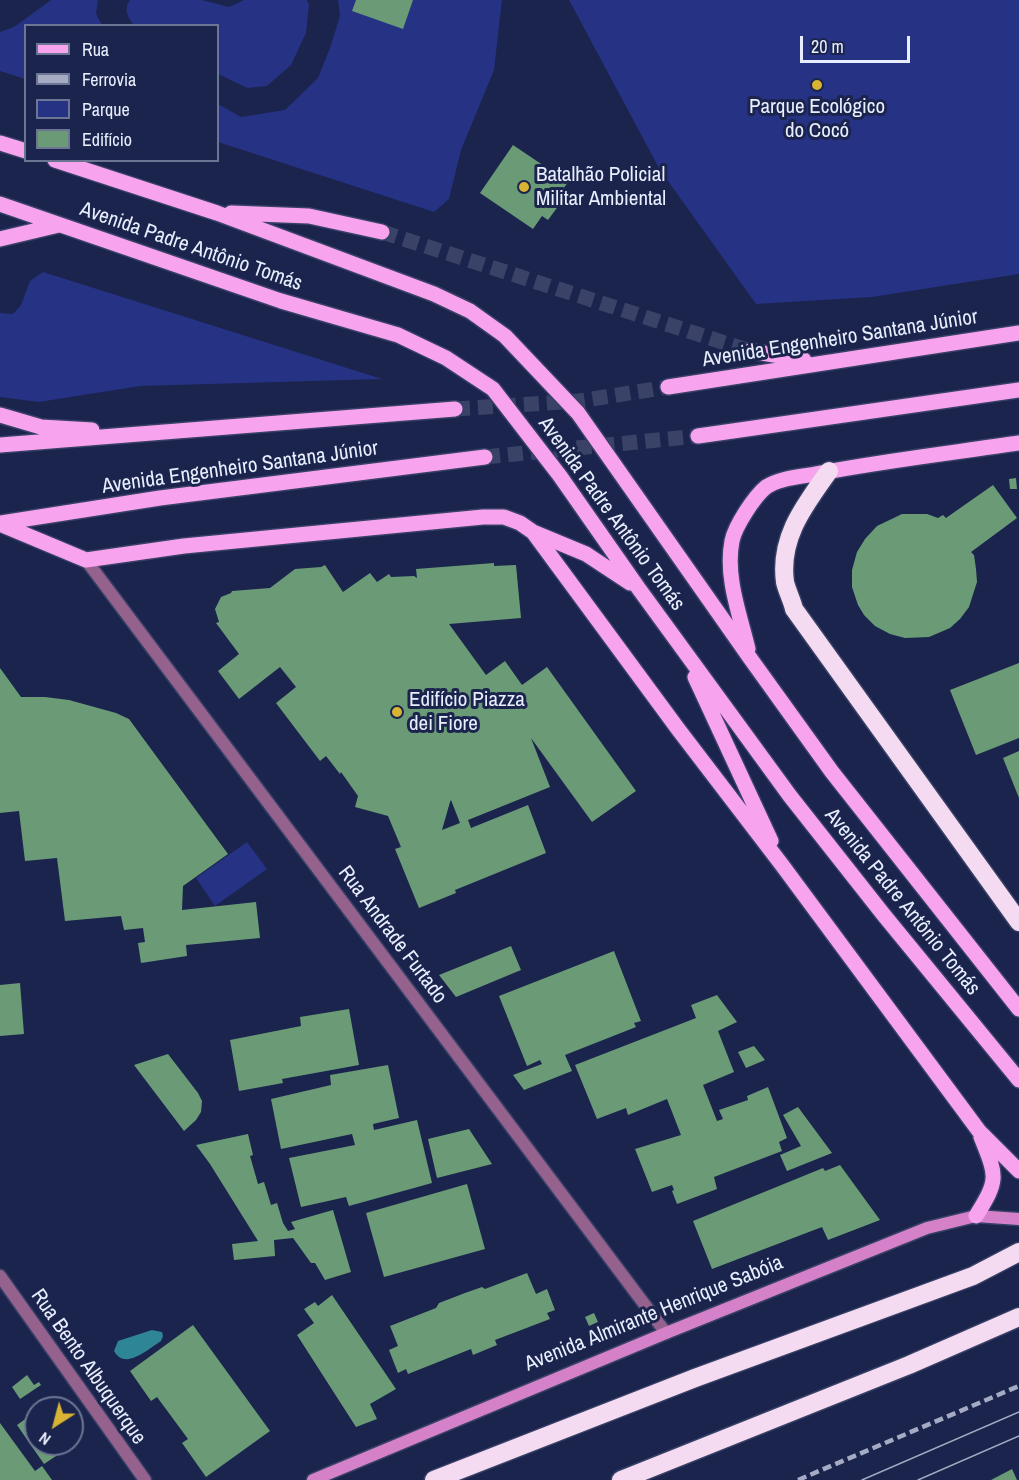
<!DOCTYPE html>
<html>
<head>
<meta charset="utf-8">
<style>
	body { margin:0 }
	#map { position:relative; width:1019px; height:1480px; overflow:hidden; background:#1b244d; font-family:"Archivo Narrow",sans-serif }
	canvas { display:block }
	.legend { position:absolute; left:24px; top:24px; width:195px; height:138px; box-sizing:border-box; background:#1b244d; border:2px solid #6d7594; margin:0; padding:8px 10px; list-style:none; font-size:18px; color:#e8eefe }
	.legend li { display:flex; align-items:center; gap:12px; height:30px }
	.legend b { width:30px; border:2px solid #6d7594 }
	.north { position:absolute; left:24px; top:1396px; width:60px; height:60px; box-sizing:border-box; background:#1b244d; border:2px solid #6d7594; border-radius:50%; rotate:216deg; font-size:16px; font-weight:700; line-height:24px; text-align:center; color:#e8eefe }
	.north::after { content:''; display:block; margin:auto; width:21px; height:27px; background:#d9b334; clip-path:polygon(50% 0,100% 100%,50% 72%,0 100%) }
	.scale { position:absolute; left:800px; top:36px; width:110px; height:27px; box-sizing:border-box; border:3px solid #e8eefe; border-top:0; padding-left:8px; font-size:18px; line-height:21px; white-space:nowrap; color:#e8eefe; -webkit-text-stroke:4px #1b244d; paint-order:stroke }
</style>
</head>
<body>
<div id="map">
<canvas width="1019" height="1480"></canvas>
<ul class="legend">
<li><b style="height:8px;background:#f8a3ed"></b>Rua</li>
<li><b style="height:8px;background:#a4abc3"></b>Ferrovia</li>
<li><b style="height:16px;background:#263284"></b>Parque</li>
<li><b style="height:16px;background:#6a9b76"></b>Edifício</li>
</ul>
<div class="north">N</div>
<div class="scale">20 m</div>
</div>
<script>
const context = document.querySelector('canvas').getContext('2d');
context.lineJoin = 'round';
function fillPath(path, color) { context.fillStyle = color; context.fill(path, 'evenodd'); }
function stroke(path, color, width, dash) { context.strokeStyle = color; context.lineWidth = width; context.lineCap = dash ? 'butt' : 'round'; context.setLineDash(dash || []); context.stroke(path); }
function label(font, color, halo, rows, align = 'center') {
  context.font = font + ' "Archivo Narrow",sans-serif'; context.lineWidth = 6; context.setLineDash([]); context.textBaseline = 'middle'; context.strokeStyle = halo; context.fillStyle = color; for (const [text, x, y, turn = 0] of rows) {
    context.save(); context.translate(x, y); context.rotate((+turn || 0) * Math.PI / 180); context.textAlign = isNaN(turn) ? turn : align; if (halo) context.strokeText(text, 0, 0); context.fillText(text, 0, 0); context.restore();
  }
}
fillPath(new Path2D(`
	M51 0H98L96 14 102 25 26 26 25 79 0 71V32L14 27Z
	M130 0H202L229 7 244 0H307L309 5 306 33 291 65 267 86 247 88 218 74V26L134 25C128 18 123 9 130 0Z
	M338 0H502L494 70 461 150 449 199 434 212 218 142V104L241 117 285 110 318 78 330 48 340 16Z
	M569 0H1019V274L872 297 756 304 660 170Z
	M43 272 382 379 140 386 39 402 0 397V313L13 314 21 305 30 281Z
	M247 842 267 869 215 906 196 878Z`), '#263284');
fillPath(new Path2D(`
	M152 1330 162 1332 163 1336 161 1341C148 1349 125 1371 114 1351L118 1341Z`), '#2e8695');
fillPath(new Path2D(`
	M356 0H413L403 29 352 11Z
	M513 145 568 182 557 198 562 201 548 220 542 216 533 229 480 193Z
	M1016 478 1017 489H1010L1009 479Z
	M993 485 1017 518 971 552 974 555 976 569 977 582 969 607 960 619 950 628 929 637 905 638 890 634 875 626 864 615 858 605 852 587V570L857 552 865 539 877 526 902 514H927L938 518 943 515 946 518Z
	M494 563V566L516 565 521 618 449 624 486 675 505 661 522 685 547 667 636 791 592 822 531 738 550 787 468 820 471 828 528 805 546 853 455 890 456 893 419 908 395 849 401 847 388 816 355 807 358 796 341 772 340 774 326 756 320 761 276 703 296 687 280 667 239 699 218 671 239 654 216 623 219 622 215 609 221 597 231 593 232 591 270 588 295 569 321 567 325 565 343 592 370 573 377 582 389 574 391 577 414 576 417 578 416 569ZM451 800 460 823 442 830 450 802Z
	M1019 663V738L976 755 950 690Z
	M0 668 21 697H45L69 700 116 713 129 719 228 854 183 886 182 910 256 902 260 938 186 945 187 956 141 963 138 943 145 942 143 928 124 930 121 916 65 921 57 858 25 861 19 811 0 813Z
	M1019 751V798L1003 758Z
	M511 946 521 970 456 997 439 975Z
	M614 951 641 1021 634 1023 636 1027 565 1055 572 1071 524 1090 513 1075 542 1064 540 1060 527 1066 499 996Z
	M20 983 24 1034 0 1036V985Z
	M717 995 737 1022 718 1031 734 1072 703 1085 717 1121 723 1119 719 1110 748 1100 747 1096 768 1087 787 1138 779 1142 782 1151 714 1177 717 1189 677 1204 672 1191 674 1190 672 1185 652 1192 635 1149 681 1135 667 1099 628 1115 626 1108 597 1119 575 1065 696 1018 691 1005Z
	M349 1009 359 1065 282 1079 283 1083 239 1091 230 1040 301 1026 300 1017Z
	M754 1046 765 1060 746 1068 738 1052Z
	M168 1054 198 1093 202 1101 201 1112 196 1120 184 1131 134 1065Z
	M388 1065 399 1118 373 1124 374 1130 417 1120 432 1183 349 1206 346 1197 301 1207 289 1158 355 1145 352 1134 281 1149 271 1099 331 1085 330 1075Z
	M798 1107 832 1153 787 1171 780 1155 801 1146 783 1115Z
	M469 1129 492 1164 437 1178 428 1139Z
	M248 1134 253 1155 250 1156 258 1184 264 1182 271 1205 277 1203 283 1223 288 1231 295 1229 291 1222 333 1210 351 1272 325 1280 315 1263H311L293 1238 274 1240 275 1256 234 1260 232 1244 258 1241 210 1164 196 1145Z
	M840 1165 880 1220 828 1240 822 1227 712 1269 693 1221 823 1168 825 1171Z
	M467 1184 485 1249 384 1277 366 1213Z
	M527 1273 536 1294 547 1289 555 1310 547 1313 550 1319 495 1340 497 1345 473 1355 471 1349 408 1374 406 1369 398 1373 389 1350 398 1346 390 1326 436 1308 439 1303 465 1293 482 1287 485 1289Z
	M332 1295 396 1389 370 1404 377 1419 356 1427 297 1335 314 1323 304 1309 315 1302 318 1306Z
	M594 1313 598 1322 589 1326 585 1317Z
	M193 1325 270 1431 206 1477 182 1443 188 1439 157 1397 151 1401 130 1371Z
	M27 1375 34 1385 39 1382 41 1385 20 1399 12 1387Z
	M54 1399 60 1408H43Z
	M31 1415 36 1422V1444H52L59 1454 44 1464 17 1425Z
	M0 1423 35 1471 42 1466 52 1480H0Z
	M72 1428 80 1439 66 1448 63 1444H72Z
	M1012 1469 1017 1480H991Z`), '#6a9b76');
stroke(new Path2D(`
	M382 232 750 351
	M455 409 579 401 668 387
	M485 457 698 436`), '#3a4268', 15, [15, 8]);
const street = new Path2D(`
	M86 560 666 1333
	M0 1276 145 1480`);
const secondary = new Path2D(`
	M313 1480 666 1333 927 1228 976 1216 1019 1219`);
const primary = new Path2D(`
	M0 143 26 151
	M55 160 217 213 434 294 470 311 505 336 578 413 750 658 832 772 1019 1009
	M0 204 281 301 398 335 446 358 493 389 560 476 639 589 790 796 883 914 1019 1080
	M231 213 309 216 382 232
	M0 239 59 225
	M750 351 804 360
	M668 387 1019 333
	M0 415 41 427 92 430
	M698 436 1019 390
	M0 445 455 409
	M0 523 160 498 485 457
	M0 524 86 560 184 546 483 517H504L520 523 533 532 586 554 630 583
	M533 532 678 729 782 865 979 1131 1019 1171
	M748 649C740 615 725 577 732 541 735 526 754 497 766 487 779 478 800 477 815 474 882 461 951 453 1019 443
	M695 677 771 841
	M976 1216C999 1179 997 1177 981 1137`);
const highway = new Path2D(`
	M829 471C805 505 779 537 785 582 787 591 792 600 794 609L1019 922
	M434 1480 695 1378 973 1276 1019 1252
	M621 1480 909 1365 1019 1317`);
stroke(street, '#384066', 15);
stroke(secondary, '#384066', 15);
stroke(primary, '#384066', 18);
stroke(highway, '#384066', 21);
stroke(street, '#95628e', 12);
stroke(secondary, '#d481c9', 12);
stroke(primary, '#f8a3ed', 15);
stroke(highway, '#f5dbf1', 18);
stroke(new Path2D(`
	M862 1480 1019 1412
	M918 1480 1019 1436`), '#a4abc3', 1.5);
stroke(new Path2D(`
	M798 1480 1019 1386`), '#a4abc3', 4.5, [9, 4.5]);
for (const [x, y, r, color] of [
	[817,85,6,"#d9b334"],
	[524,187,6,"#d9b334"],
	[397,712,6,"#d9b334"]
]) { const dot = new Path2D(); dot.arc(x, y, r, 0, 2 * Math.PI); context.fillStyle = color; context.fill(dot); stroke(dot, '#1b244d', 2); }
label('21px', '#e8eefe', '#1b244d', [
	["Parque Ecológico",817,107,"center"],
	["do Cocó",817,131,"center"],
	["Batalhão Policial",536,175],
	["Militar Ambiental",536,199],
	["Edifício Piazza",409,700],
	["dei Fiore",409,724]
], 'left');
label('21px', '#e8eefe', '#1b244d', [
	["Avenida Padre Antônio Tomás",191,247,19],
	["Avenida Engenheiro Santana Júnior",840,339,-9],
	["Avenida Engenheiro Santana Júnior",240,468,-8],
	["Avenida Padre Antônio Tomás",611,514,54],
	["Avenida Padre Antônio Tomás",902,902,51],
	["Rua Andrade Furtado",392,935,53],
	["Avenida Almirante Henrique Sabóia",654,1314,-22],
	["Rua Bento Albuquerque",88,1367,55]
]);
</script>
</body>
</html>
